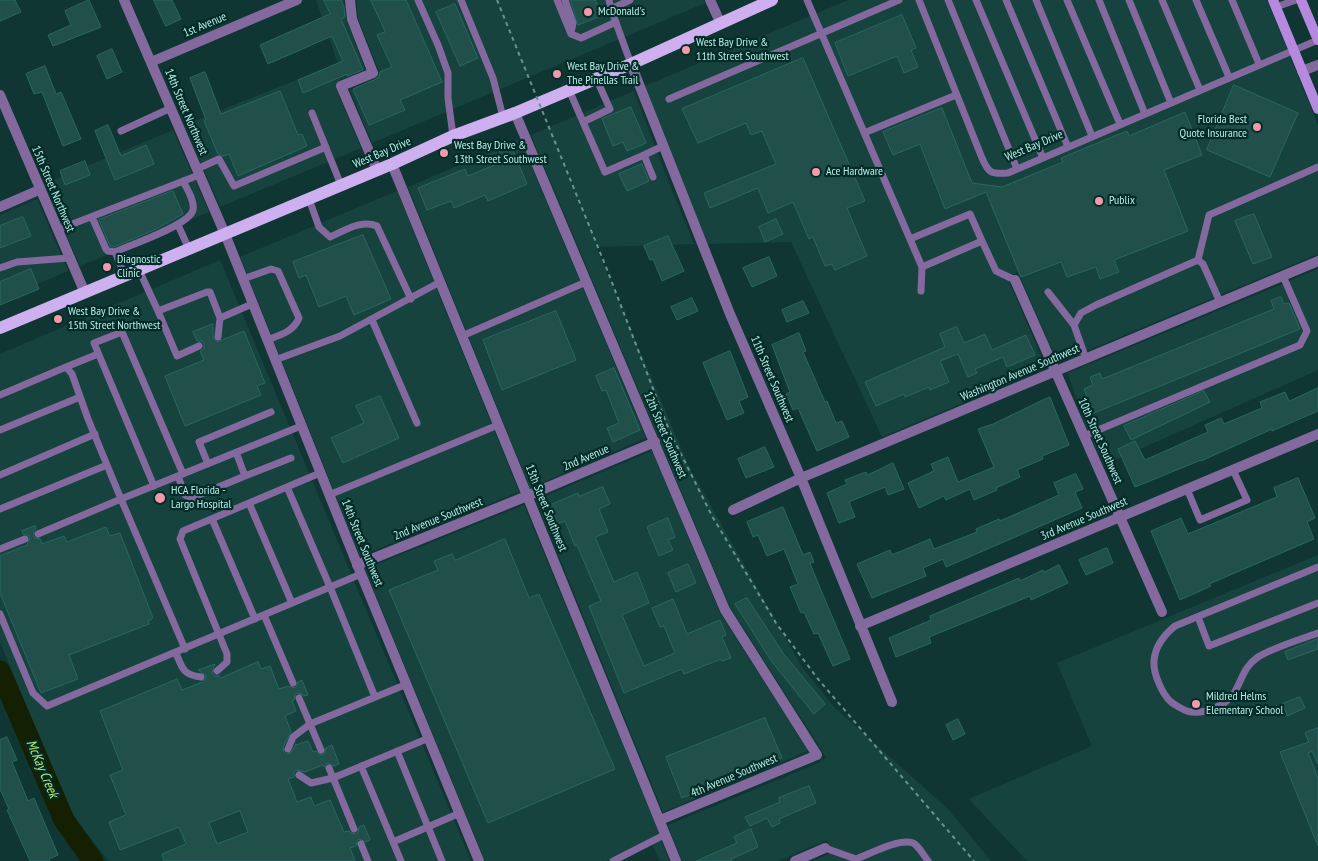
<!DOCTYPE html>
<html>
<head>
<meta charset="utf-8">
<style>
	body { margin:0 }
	canvas { display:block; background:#0f3632 }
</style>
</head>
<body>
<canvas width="1318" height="861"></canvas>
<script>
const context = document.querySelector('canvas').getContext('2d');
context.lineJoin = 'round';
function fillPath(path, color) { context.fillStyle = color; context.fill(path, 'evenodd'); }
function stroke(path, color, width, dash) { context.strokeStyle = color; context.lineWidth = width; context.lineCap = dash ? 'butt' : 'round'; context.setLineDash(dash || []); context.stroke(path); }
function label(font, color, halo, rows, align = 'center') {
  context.font = font + ' "PT Sans Narrow",sans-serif'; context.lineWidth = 4.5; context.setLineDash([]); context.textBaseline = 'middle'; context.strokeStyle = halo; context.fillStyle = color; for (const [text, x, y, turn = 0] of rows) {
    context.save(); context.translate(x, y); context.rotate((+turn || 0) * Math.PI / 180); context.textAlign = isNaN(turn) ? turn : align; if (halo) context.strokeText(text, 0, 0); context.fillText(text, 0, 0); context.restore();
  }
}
fillPath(new Path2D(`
	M316 0H344L347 21 365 69 339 80 336 89 361 148 220 207 185 125 338 63Z
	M356 0H703L705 3 372 143 350 90 375 79 379 71 358 18Z
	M848 0H1267L1318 125V254L1058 363 1018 272 1007 277 1046 368 882 437 791 242 707 244 682 183 645 86Z
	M634 91 671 188 694 244 596 247 689 467 802 667 834 707 948 809 991 861H813L833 852 827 840 778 861H682L668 825 816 764 825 759 826 757 730 607 531 135Z
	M173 130 209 212 80 266 44 184Z
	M520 139 646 438 530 488 408 187Z
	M397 191 519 492 360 556 240 257Z
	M37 199 68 271 0 300V215Z
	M220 260 471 861H109L72 815 0 642V354Z
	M1318 269V370L1104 465 1083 419 1068 373Z
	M652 451 720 613 808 751 663 812 536 500Z
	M524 505 655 823 669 861H660L651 843 606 861H485L365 569Z
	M1318 555V861H1027L969 799 1092 746 1057 663Z`), '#17433f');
stroke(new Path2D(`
	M0 671 64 820 93 861`), '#152003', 21);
const building = new Path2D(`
	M0 0H15L21 12 0 21Z
	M89 0 101 27 53 46 48 35 71 25 65 11Z
	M154 0H172L181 19 166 26Z
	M324 0H341L344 7 345 17 341 19 363 70 347 76V74L303 93 298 80 343 61 332 36 268 64 260 45 330 14Z
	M371 0H406L442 82 400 100 405 110 369 125 353 89 376 79 379 77 380 72 392 67 377 35 385 32Z
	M571 0H595L603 15 578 25Z
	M455 4 478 58 460 66 436 12Z
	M902 15 916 48 911 50 918 67 904 73 897 56 848 76 835 43Z
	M112 49 122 72 107 79 97 56Z
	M803 58 865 201 847 208 867 256 835 270 832 264 825 266 813 237 809 239 793 202 768 213 758 188 710 208 704 193 776 164 762 131 751 135 746 123 698 143 682 109Z
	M45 66 56 94 61 92 81 139 63 146 42 92 34 94 26 74Z
	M205 72 221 114 280 91 298 135 302 134 307 146 238 176 229 154 223 156 218 154 204 121 206 120 190 78Z
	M1234 85 1298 113 1270 177 1207 150Z
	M631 107 646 143 627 151 623 142 613 146 602 119Z
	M942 108 972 183 1002 187 1063 162 1061 158 1127 131 1129 136 1185 112 1202 155 1164 170 1188 231 1114 260 1119 272 1100 279 1096 267 1067 277 1061 262 1021 277 986 192 945 209 920 144 893 155 883 132Z
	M108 125 121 156 146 145 154 164 115 180 95 131Z
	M510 143 527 184 488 201 485 195 454 208 451 201 427 210 418 188 465 169 468 176 504 161 498 148Z
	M85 161 90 175 65 185 60 171Z
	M642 164 649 181 627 191 619 174Z
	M173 191 183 214 156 229 114 247 110 246 99 220Z
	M1254 214 1272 257 1253 264 1235 221Z
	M23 217 31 236 0 248V226Z
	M776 219 783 234 765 242 759 227Z
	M363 235 391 299 354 315 346 296 319 307 306 275 299 278 293 262Z
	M668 236 684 271 662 281 653 259 650 260 644 246Z
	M769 257 777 276 752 287 743 268Z
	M31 269 39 289 0 305V282Z
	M1281 297 1284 304 1289 303 1300 329 1094 413 1084 389 1093 385 1090 377 1100 373 1102 379 1274 309 1271 301Z
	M692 298 698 311 677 320 671 307Z
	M803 301 809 313 787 322 782 310Z
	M556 311 576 360 502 390 483 340Z
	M213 324V339L217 342 244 331 265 383 257 386 261 395 185 426 165 376 204 360 200 351 204 349V344L202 341H197L193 332Z
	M957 327 964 343 985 334 992 350 1026 335 1035 355 1007 367 1003 357 975 369 977 373 968 377 958 354 940 361 949 382 930 390 929 387 905 397 904 394 876 406 865 382 945 347 940 334Z
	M799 333 806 351 803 352 825 402 827 401 836 423 842 421 849 437 817 451 798 408 793 410 786 394 790 392 772 345Z
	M730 351 748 397 739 401 744 413 727 420 703 363Z
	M614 368 640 430 613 442 607 428 619 423 606 390 602 391 596 376Z
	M1318 388V411L1272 431V429L1201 461V460L1135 487 1118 449 1135 441 1145 460 1208 432 1205 425 1221 418 1224 424 1262 408 1260 402 1285 392 1289 401Z
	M1204 391 1210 402 1131 440 1124 426Z
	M380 396 399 438 343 463 331 438 364 423 356 406Z
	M1050 397 1069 445 1042 456 1043 459 1017 470 1020 477 996 488 997 490 974 500 970 489 946 500 944 496 919 508 908 483 934 471 931 464 948 457 958 482 994 467 978 429 993 424Z
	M765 447 774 467 746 478 738 459Z
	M893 463 904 489 888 495 885 487 849 502 855 517 839 523 827 493 847 484 845 480 866 472 867 475Z
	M1076 474 1083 489 1075 492 1082 508 946 567 943 559 923 568 926 576 872 598 857 564 890 550 892 555 930 539 934 549 977 532 976 529 999 519 1000 521 1059 495 1054 483Z
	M1298 478 1315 518 1307 522 1314 539 1209 584 1211 586 1180 600 1151 531 1181 518 1188 534 1277 497 1274 488Z
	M603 487 610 504 599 509 608 532 595 537 614 582 637 572 649 603 622 615 644 666 675 653 664 626 660 627 652 608 673 599 687 634 720 620 726 635 722 637 731 658 722 661 721 659 684 674 682 669 624 693 589 606 601 601 577 545 575 546 565 521 558 524 550 505 578 493 579 496Z
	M783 507 803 555 810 552 814 562 810 563 813 571 850 659 833 666 818 633 814 634 804 612 801 613 790 587 798 584 784 549 767 556 758 535 753 537 747 522Z
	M668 518 675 537 668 540 673 550 659 556 647 527Z
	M35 526 36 529 34 531 33 536 35 538 40 539 42 544 64 536 67 542 106 527 110 536 120 533 153 618 148 621 149 624 69 655 78 679 41 693 0 593V556L27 545 30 538 28 535 23 534 22 531Z
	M505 539 529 598 539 594 615 769 488 823 389 590 438 570 434 561 452 554 455 560Z
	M1107 548 1113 563 1086 575 1079 560Z
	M688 564 696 583 676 592 668 573Z
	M1059 565 1068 583 1031 600 1030 596 929 637 931 643 896 657 889 638 931 620 930 616 1019 578 1020 581 1043 570 1044 572Z
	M747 598 783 653 825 704 814 714 772 662 735 604Z
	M1318 639V649L1288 660 1285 652Z
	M258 662 261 669 270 666 279 689 288 686 295 688 297 686 298 682 302 680 308 695 304 696 299 693 295 694 294 700 292 701 296 711 285 716 291 732 283 747 284 752 286 754 291 753 296 744V745L308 741 313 752 316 751 321 755 325 753 326 748 332 745 339 764 334 766 327 763 324 767 323 765 305 772 297 770 294 772V777L288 779 297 802 311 797 314 806 330 800 344 832 349 831 351 833 356 834 358 832 359 827 364 825 370 840 366 842 359 839 357 841 356 846 350 848 355 861H164L162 854 186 844 179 827 120 850 109 822 126 815 110 775 123 770 100 711 177 679 182 690 203 682 206 678V675L198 670 215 664 212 673 215 676H219L220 678ZM240 811 248 832 217 844 209 823Z
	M1300 697 1305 708 1287 716 1283 704Z
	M765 718 782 758 682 798 666 757Z
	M958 719 965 734 953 740 946 725Z
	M1318 728V764L1312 751 1308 753 1318 778V846L1280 752 1309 742 1305 733Z
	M7 737 17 760 12 762 28 801 34 798 58 855 49 859 50 861H30L7 810 9 809 0 789V740Z
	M809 786 816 803 779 819 780 823 772 827 767 818 750 826 745 817 780 802 779 798Z
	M751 829 758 847 731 859 732 861H696L737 843 734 837Z`);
fillPath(building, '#214f4a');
stroke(building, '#286862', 1);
stroke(new Path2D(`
	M606 267 669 430 712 516 776 623 818 679 974 861`), '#66948e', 2, [4, 4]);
stroke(new Path2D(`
	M418 0 438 45 448 73V98L453 136
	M461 0 493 78 503 117
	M557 0 571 34 581 38 616 22
	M565 0 573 23 571 33
	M609 0 611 9
	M630 0 611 9 631 64
	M807 0 922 267 982 241 996 271 1015 280
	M919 0 982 158C989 174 991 174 1008 173L1318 40
	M948 0 1017 169
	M976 0 1043 158
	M1006 0 1068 147
	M1036 0 1092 136
	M1067 0 1120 124
	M1099 0 1145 114
	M1129 0 1171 103
	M1162 0 1200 90
	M1196 0 1229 77
	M1232 0 1259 64
	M1276 7 1296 0
	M569 90 605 172 644 155 653 177
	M669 99 899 0
	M312 113 341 185
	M583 122 610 109 596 78
	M121 131 171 108
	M864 133 956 95
	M644 155 663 146
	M197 169 219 159 234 186 326 147
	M309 199 319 227 330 237C344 231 362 219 377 226L411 299
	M92 217 106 249 108 251 115 252C130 245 190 225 193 210 195 201 187 189 183 181
	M178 225 189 249
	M57 230 199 175
	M910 239 970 214 982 241
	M115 252 125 276
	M1198 260 1209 215 1318 167
	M0 268 17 262 69 258
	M139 270 158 311 207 292H210L220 318 252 304
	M243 279 271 269 278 271 299 318C293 332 280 335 267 340
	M921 291 922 267
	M1048 292 1074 325
	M158 311 177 356 199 346
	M372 320 417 423
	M462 336 586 282
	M218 337 220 318
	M1086 359 1074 325 1081 313 1096 305 1198 260 1203 264 1220 302
	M275 360 340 336 440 282
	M66 367 98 354
	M0 395 66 367 72 374 88 419 121 499 301 426
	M0 430 80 397
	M1084 436 1300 345 1307 331 1283 276
	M208 464 199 442 271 412
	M0 475 95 434
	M178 476 185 495 192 498 245 476 236 452
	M245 476 291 458
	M154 486 94 343 122 332 183 474
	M287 487 330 587 375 697
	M1187 489 1200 520 1247 500 1233 470
	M329 495 498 425
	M249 503 292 603
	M0 509 107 465
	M212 519 255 619
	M38 534 121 499 185 649
	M0 549 25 539
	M1318 567 1175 626C1164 635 1155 646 1154 661 1153 673 1162 694 1171 702 1177 706 1185 712 1192 712 1205 714 1225 705 1233 695 1242 681 1243 667 1258 657 1272 648 1301 639 1318 633
	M0 614 33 693 47 706 361 574
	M264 615 293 683
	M1198 617 1209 646 1318 603
	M176 653C182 668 183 675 201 677
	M217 671 227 662V654L180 539 183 531 320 473
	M299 698 321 750
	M288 749 293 737 310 724 407 684
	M397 751 442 861
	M361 766 393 842 460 813
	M329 768 354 829
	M299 775 311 783 333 778 429 738
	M393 842 401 861
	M361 844 368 861
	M825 848 856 859C870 854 899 838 913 843 919 846 924 856 928 861
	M613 861 666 834`), '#83699e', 7);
stroke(new Path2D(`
	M124 0 225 234 361 574 479 861
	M350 0 352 19 373 73 341 86 377 170
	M710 0 720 22
	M151 62 297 0
	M631 64 730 314 801 478 892 702
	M1302 71 1318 65
	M0 95 85 293
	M515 113 725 610 817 755 660 820
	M392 164 676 861
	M0 207 39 190
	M1015 280 1162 612
	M733 510 801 478 1318 261
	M357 565 527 496 655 442
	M860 626 1318 434
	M795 861 825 848`), '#83699e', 10);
stroke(new Path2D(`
	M1273 0 1318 109
	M1301 0 1318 40`), '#b489de', 10);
stroke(new Path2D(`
	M0 328 392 164 453 136 515 113 631 64 772 0`), '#ceaff0', 12);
stroke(new Path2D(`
	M497 0 606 267`), '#66948e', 2, [4, 4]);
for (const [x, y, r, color] of [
	[588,12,5,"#f29aac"],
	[686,50,5,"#f29aac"],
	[557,74,5,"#f29aac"],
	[1257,127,5,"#f29aac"],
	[444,153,5,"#f29aac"],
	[816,172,5,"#f29aac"],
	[1099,201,5,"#f29aac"],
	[107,267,5,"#f29aac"],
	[58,319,5,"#f29aac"],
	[160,498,6,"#f29aac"],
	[1196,704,5,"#f29aac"]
]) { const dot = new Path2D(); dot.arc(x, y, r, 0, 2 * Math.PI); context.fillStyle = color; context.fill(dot); stroke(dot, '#032c28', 2); }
label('12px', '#b7ece5', '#032c28', [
	["McDonald's",598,12],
	["West Bay Drive &",696,43],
	["11th Street Southwest",696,57],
	["West Bay Drive &",567,67],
	["The Pinellas Trail",567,81],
	["Florida Best",1247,120,"right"],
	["Quote Insurance",1247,134,"right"],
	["West Bay Drive &",454,146],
	["13th Street Southwest",454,160],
	["Ace Hardware",826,172],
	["Publix",1109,201],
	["Diagnostic",117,260],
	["Clinic",117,274],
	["West Bay Drive &",68,312],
	["15th Street Northwest",68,326],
	["HCA Florida -",171,491],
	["Largo Hospital",171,505],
	["Mildred Helms",1206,697],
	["Elementary School",1206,711]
], 'left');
label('12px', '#b7ece5', '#032c28', [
	["1st Avenue",205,25,-23],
	["14th Street Northwest",186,112,67],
	["West Bay Drive",1034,146,-23],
	["West Bay Drive",382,153,-23],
	["15th Street Northwest",53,189,67],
	["Washington Avenue Southwest",1020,373,-23],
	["11th Street Southwest",772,379,67],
	["12th Street Southwest",665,435,67],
	["10th Street Southwest",1100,441,66],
	["2nd Avenue",586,458,-23],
	["13th Street Southwest",546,508,68],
	["2nd Avenue Southwest",438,519,-22],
	["3rd Avenue Southwest",1084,519,-23],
	["14th Street Southwest",362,543,68],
	["4th Avenue Southwest",734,776,-23]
]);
label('italic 14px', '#b9e66d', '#032c28', [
	["McKay Creek",42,769,67]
]);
</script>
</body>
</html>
